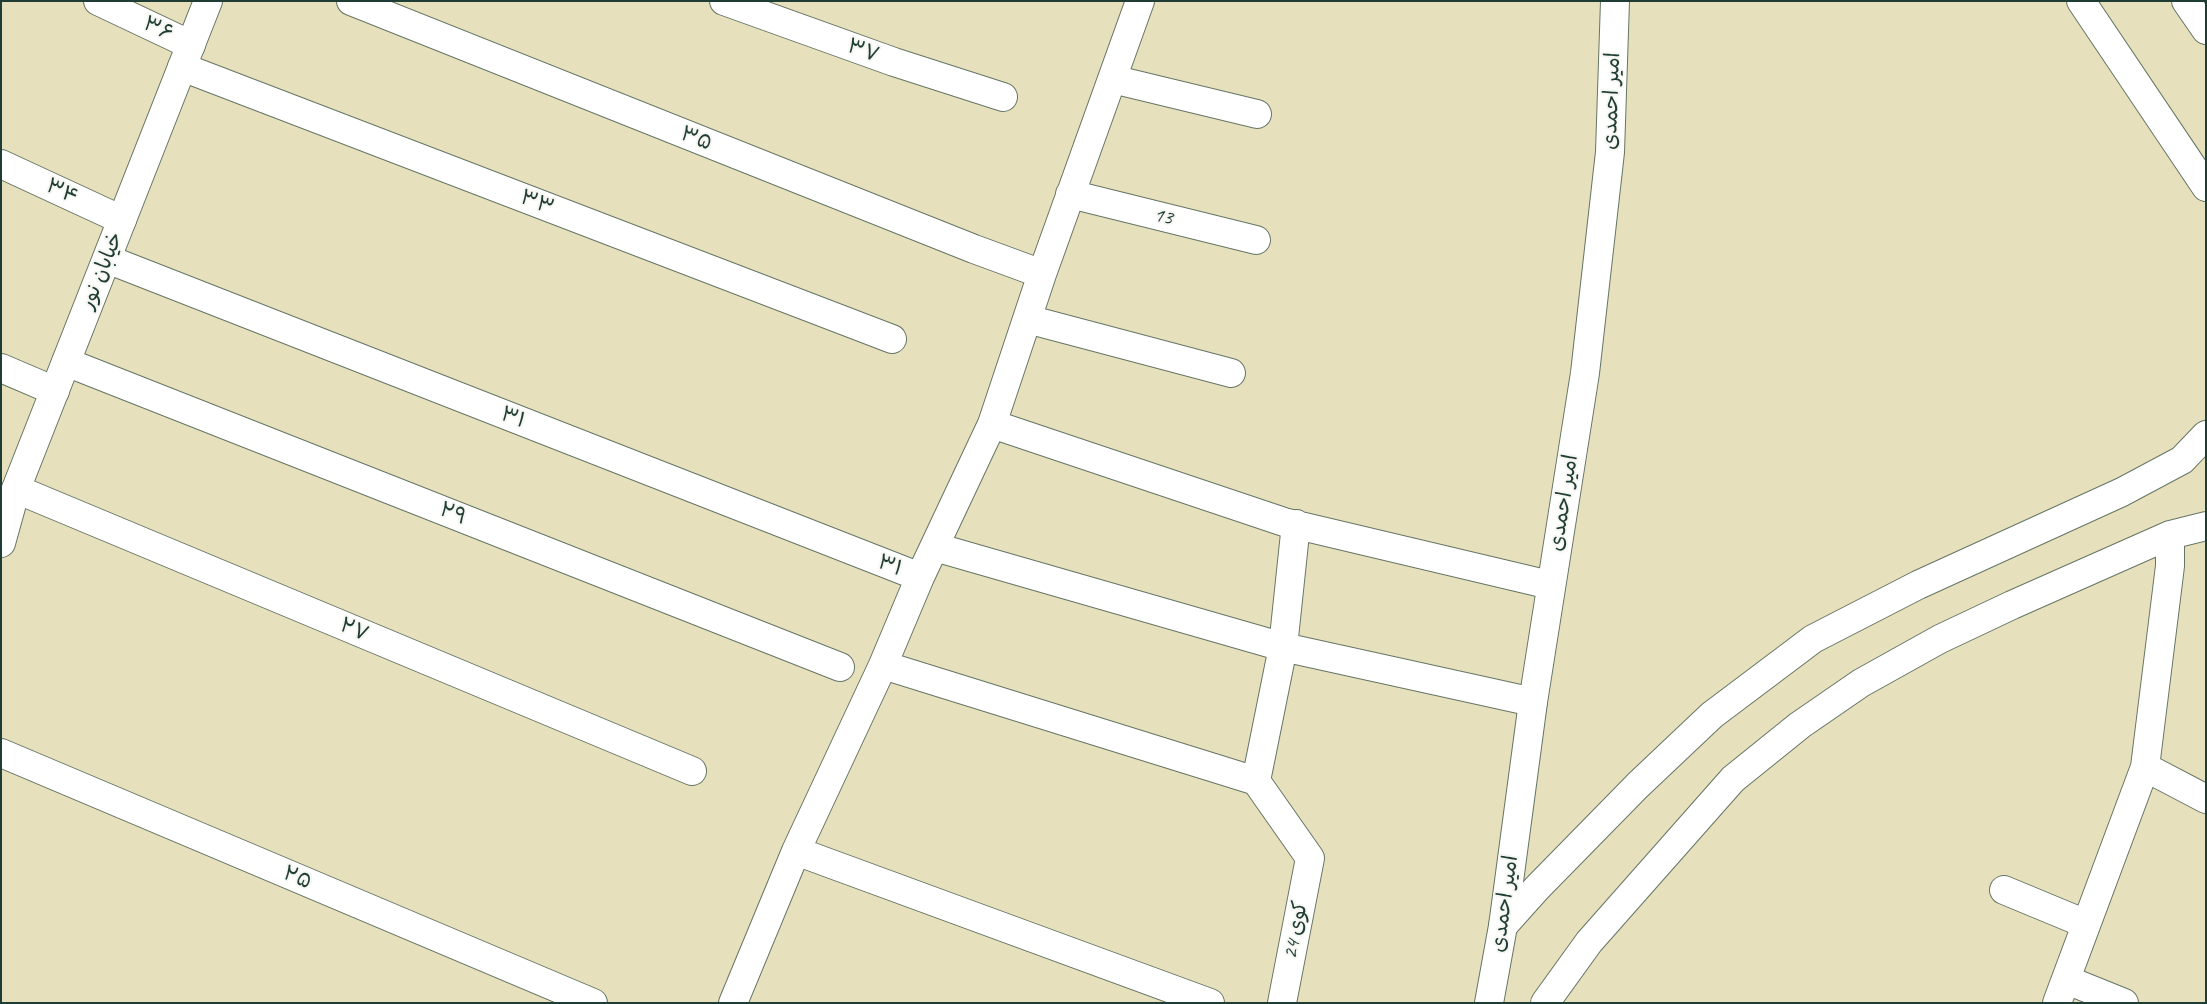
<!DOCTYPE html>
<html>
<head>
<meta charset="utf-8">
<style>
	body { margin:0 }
	#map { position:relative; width:2207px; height:1004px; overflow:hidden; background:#e7e0bd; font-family:Caveat,sans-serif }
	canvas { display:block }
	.frame { position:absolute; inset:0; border:2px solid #1f3d34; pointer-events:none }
</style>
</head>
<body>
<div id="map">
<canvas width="2207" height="1004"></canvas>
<div class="frame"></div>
</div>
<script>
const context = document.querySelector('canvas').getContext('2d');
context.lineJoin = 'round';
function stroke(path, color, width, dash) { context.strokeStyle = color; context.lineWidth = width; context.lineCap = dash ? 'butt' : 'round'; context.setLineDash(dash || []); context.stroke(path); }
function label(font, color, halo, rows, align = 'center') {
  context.font = font + ' Caveat,"Playpen Sans Arabic",sans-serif'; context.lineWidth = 4; context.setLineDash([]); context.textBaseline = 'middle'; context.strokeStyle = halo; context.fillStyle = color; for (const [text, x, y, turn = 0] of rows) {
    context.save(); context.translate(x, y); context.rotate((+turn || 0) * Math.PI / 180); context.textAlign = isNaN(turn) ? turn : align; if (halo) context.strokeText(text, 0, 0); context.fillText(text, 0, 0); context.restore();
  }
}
const minor = new Path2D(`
	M98 1 191 45
	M351 1 974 249 1042 274
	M724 1 894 62 1003 97
	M182 67 892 339
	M1112 79 1257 114
	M1 164 122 220
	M1070 194 1256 240
	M107 259 920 577
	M1027 319 1231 373
	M66 362 840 667
	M1 368 55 391
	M992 424 1284 522 1550 585
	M16 489 692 771
	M935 547 1283 647 1533 702
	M883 665 1256 781
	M1 753 593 1003
	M2145 767 2206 799
	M796 851 1210 1003
	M2004 890 2086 924
	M1503 926 1537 888 1638 785 1712 715 1813 639 1918 585 2122 492 2182 460 2206 435
	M2067 980 2124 1003
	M733 1003 796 851 883 665 920 577 992 424 1042 274 1140 1
	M1282 1003 1310 858 1256 781 1283 647 1296 524
	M1545 1003 1589 942 1733 779 1800 725 1861 683 1940 639 2012 605 2170 535 2206 526
	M2057 1003 2145 767 2170 566V535`);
const tertiary = new Path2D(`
	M1 543 16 489 208 1`);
const secondary = new Path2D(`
	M2081 1 2206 187
	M1489 1003 1503 926 1533 702 1585 373 1610 152 1615 1`);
const trunk = new Path2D(`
	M2186 1 2206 30`);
stroke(minor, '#657664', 30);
stroke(tertiary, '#657664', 30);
stroke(secondary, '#657664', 30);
stroke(trunk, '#657664', 30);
stroke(minor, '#fff', 28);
stroke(tertiary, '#fff', 28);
stroke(secondary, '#fff', 28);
stroke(trunk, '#fff', 28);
label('21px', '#1f3d34', '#f6f6f2', [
	["۳۶",158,29,25],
	["۳۷",863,51,20],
	["امیر احمدی",1612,101,-88],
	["۳۵",696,139,22],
	["۳۴",62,192,25],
	["۳۳",537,203,21],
	["13",1163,217,14],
	["خیابان نور",102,271,-68],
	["۳۱",513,418,21],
	["امیر احمدی",1564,503,-81],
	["۲۹",453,514,22],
	["۳۱",890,566,21],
	["۲۷",354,630,23],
	["۲۵",297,878,23],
	["امیر احمدی",1505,904,-82],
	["کوی 24",1296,930,-79]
]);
</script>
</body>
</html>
